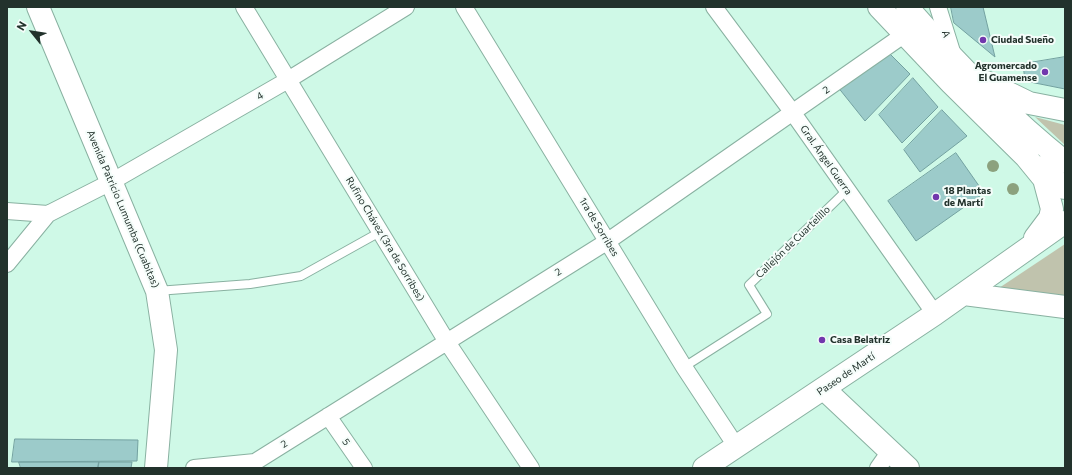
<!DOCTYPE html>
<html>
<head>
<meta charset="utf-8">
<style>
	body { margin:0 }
	#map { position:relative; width:1072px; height:475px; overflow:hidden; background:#cff9e7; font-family:Commissioner,sans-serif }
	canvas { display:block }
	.frame { position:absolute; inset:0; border:8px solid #22322c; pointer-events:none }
	.north { position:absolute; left:12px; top:12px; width:40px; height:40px; -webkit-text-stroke:3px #f5fdfa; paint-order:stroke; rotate:300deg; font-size:11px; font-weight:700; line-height:16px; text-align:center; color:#22322c }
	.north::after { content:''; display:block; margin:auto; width:14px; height:18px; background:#22322c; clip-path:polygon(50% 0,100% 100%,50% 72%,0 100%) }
</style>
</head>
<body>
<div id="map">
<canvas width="1072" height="475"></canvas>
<div class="frame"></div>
<div class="north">N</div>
</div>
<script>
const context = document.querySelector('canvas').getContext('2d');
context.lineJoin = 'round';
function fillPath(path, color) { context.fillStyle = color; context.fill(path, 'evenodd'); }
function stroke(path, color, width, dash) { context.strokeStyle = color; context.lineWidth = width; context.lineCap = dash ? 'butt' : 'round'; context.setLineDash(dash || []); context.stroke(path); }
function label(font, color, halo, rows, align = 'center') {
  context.font = font + ' Commissioner,sans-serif'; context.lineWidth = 4; context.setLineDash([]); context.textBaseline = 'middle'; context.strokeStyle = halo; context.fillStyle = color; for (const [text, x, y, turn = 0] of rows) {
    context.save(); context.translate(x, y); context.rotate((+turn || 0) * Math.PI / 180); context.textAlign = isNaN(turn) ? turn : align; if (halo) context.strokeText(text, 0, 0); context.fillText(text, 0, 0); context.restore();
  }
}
fillPath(new Path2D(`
	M1035 117 1065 125V145Z
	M1065 244V302L996 290Z`), '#c0c3ad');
const building = new Path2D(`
	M951 7H983L995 57 954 23Z
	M888 52 910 74 865 121 837 86Z
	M1065 57V89L1025 81 1023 64Z
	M913 78 938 107 902 143 879 115Z
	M942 110 967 136 920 172 904 150Z
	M956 153 984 193 916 241 888 201Z
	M15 439 138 440 137 461 12 462Z
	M19 462H99L98 468H21Z
	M99 462H132L131 468H98Z`);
fillPath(building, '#9ccbca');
stroke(building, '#73a1a0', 1);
const lane = new Path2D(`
	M157 291 250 284 301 276 380 232
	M684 367 767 314 749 285 847 190`);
const street = new Path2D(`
	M244 7 447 342 531 468
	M464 7 684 367 736 446
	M714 7 793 113 935 314
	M938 7 953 55
	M7 211 48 214
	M7 264 48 214 111 182 288 80 406 7
	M328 416 364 468
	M194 468 255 462 608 241 905 34
	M878 468 890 451`);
const secondary = new Path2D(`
	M38 7 157 291 166 350 156 468
	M824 389 908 468`);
const primary = new Path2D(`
	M879 7 951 83 1026 157 1044 179 1052 209 1050 218 1035 238
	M907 7C956 63 1007 116 1065 162
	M986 82 1029 103 1065 110
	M1038 167 1065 188
	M964 294 1065 307
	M704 468 935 314 1065 222`);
stroke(lane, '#89b1a1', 10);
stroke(street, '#89b1a1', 18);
stroke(secondary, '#89b1a1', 24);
stroke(primary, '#89b1a1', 24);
stroke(lane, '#fff', 8);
stroke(street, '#fff', 16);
stroke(secondary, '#fff', 22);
stroke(primary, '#fff', 22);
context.fillStyle = '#8ca17e';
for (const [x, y] of [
	[993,166],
	[1013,189]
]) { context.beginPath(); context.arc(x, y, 6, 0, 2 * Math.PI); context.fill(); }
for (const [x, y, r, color] of [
	[983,40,4,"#7137ad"],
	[1045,72,4,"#7137ad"],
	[936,197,4,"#7137ad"],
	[822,340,4,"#7137ad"]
]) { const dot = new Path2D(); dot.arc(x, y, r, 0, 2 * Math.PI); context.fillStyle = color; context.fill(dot); stroke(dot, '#f5fdfa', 1.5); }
label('10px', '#22322c', '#f5fdfa', [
	["A",946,34,72],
	["2",826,90,-35],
	["4",260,96,-30],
	["Gral. Ángel Guerra",826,160,55],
	["Avenida Patricio Lumumba (Cuabitas)",123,209,67],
	["1ra de Sorribes",599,227,59],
	["Rufino Chávez (3ra de Sorribes)",385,239,59],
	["Callejón de Cuartelillo",793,242,-44],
	["2",558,272,-32],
	["Paseo de Martí",846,374,-34],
	["5",346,442,56],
	["2",284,444,-32]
]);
label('bold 10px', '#22322c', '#f5fdfa', [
	["Ciudad Sueño",991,40],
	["Agromercado",1037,66,"right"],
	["El Guamense",1037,78,"right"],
	["18 Plantas",944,191],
	["de Martí",944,203],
	["Casa Belatriz",830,340]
], 'left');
</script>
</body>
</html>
